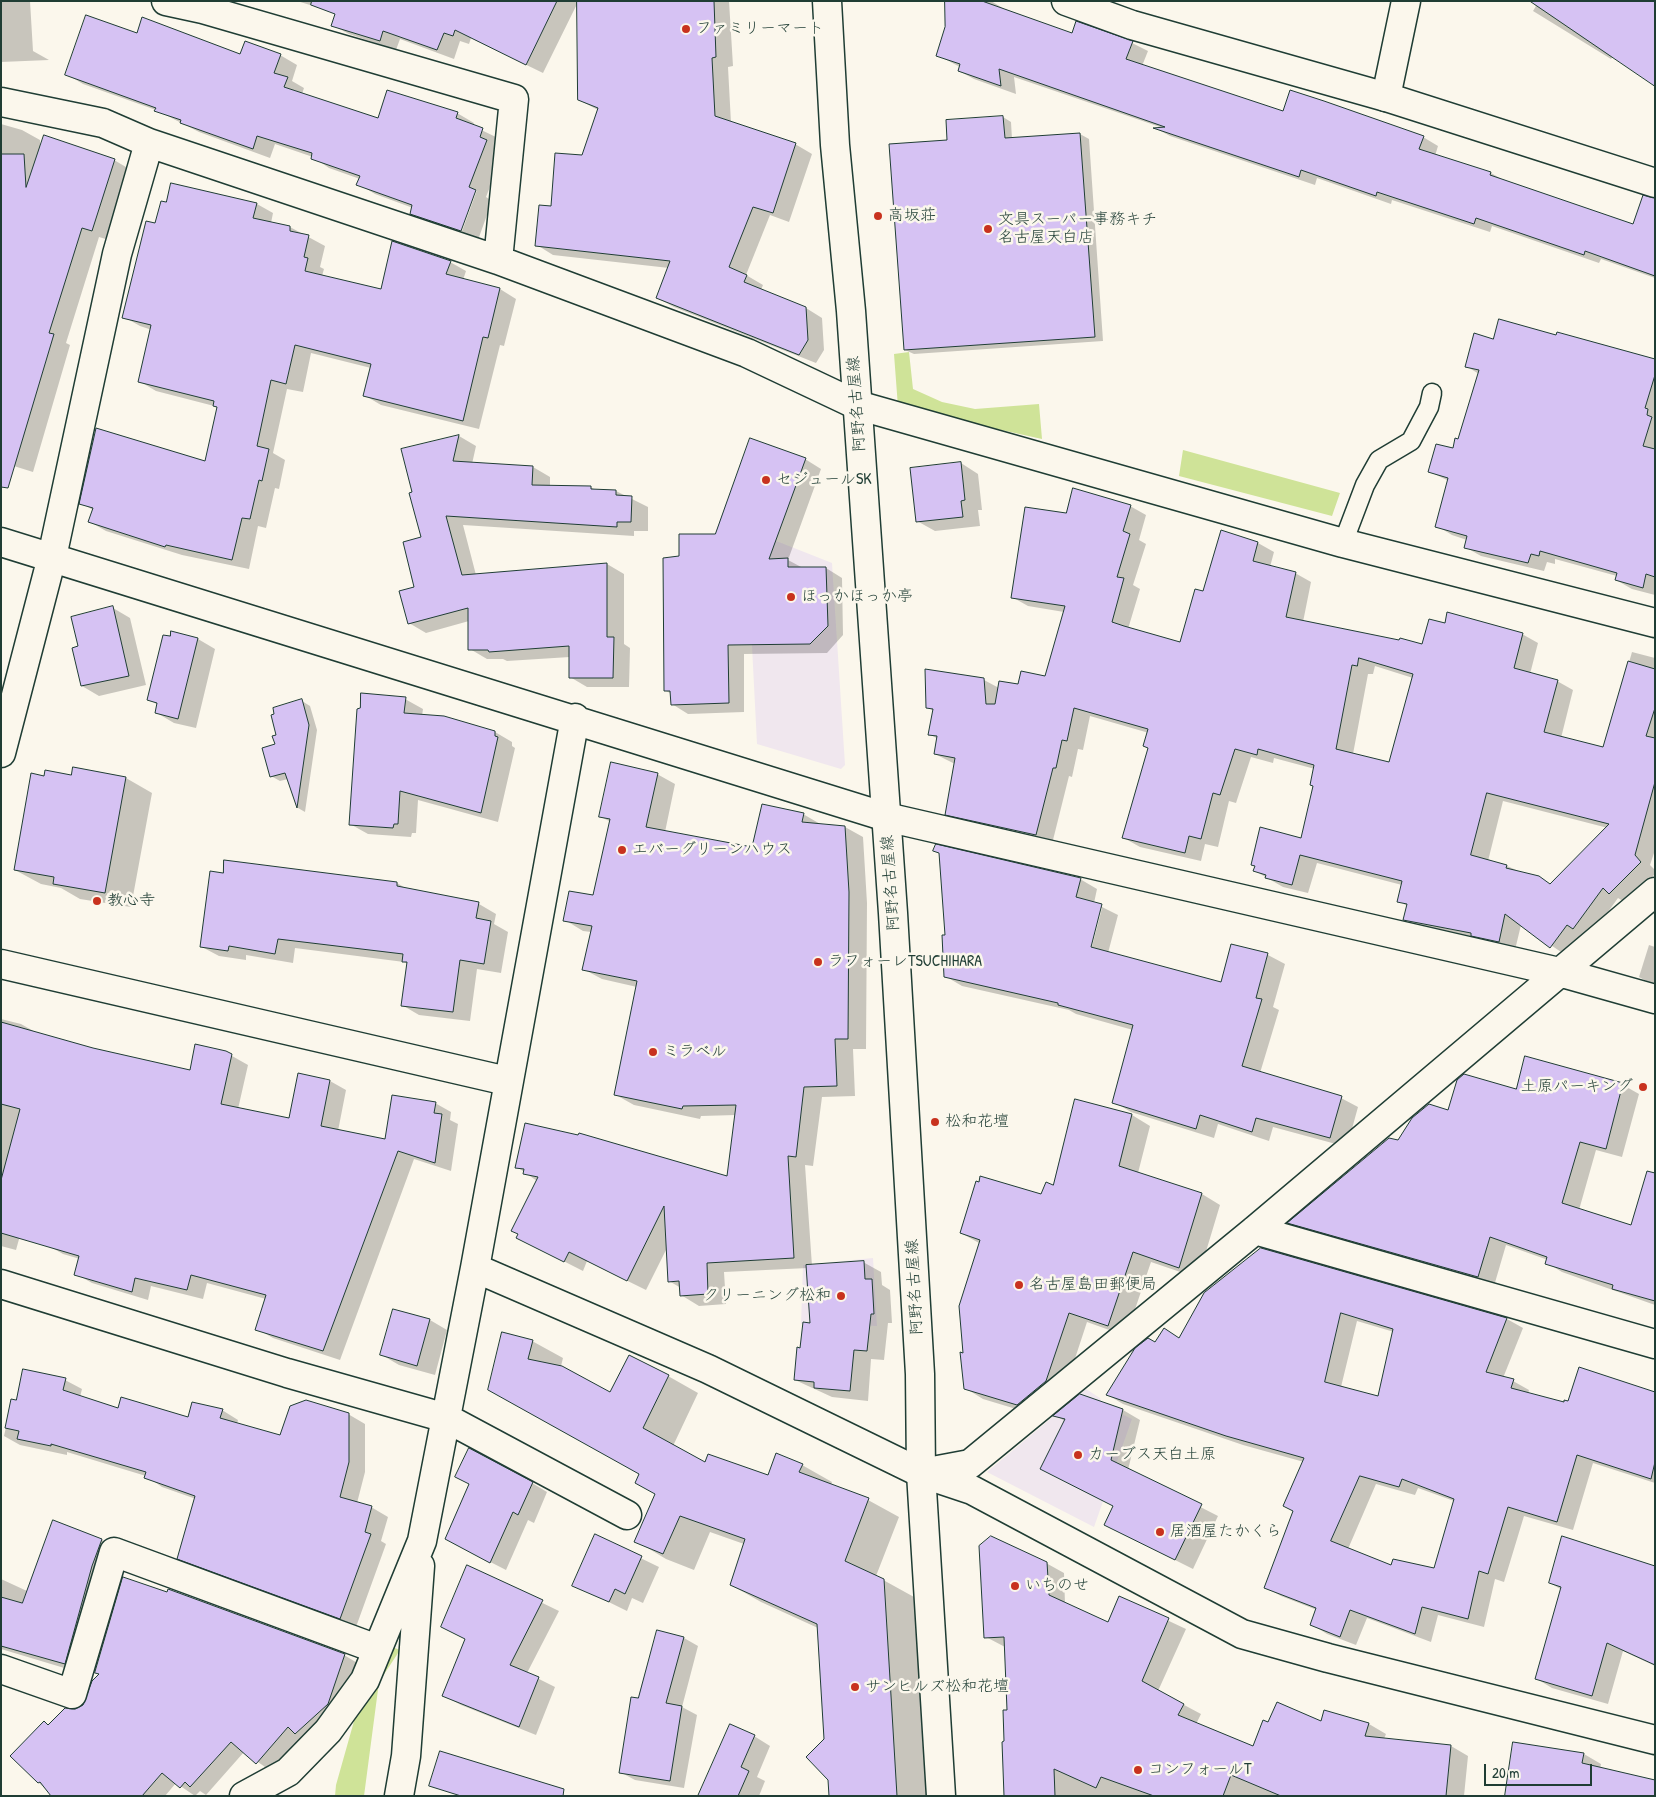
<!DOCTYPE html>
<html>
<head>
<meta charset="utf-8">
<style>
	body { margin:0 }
	#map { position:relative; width:1656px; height:1797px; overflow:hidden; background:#fbf7ec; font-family:"Patrick Hand",sans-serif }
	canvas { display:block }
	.frame { position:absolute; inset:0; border:2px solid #1f3d34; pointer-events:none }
	.scale { position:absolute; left:1484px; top:1764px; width:108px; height:22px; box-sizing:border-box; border:2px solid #1f3d34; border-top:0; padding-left:6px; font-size:15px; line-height:18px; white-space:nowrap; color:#1f3d34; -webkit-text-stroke:4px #fbf7ec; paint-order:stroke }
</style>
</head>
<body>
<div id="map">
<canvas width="1656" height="1797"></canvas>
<div class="frame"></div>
<div class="scale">20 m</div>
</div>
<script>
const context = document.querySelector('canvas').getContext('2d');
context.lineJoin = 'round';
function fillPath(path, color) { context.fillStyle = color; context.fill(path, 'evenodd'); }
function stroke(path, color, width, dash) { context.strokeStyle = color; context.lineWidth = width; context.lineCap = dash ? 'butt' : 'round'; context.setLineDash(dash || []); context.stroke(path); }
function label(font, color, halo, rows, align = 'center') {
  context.font = font + ' "Patrick Hand","Klee One",sans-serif'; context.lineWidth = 5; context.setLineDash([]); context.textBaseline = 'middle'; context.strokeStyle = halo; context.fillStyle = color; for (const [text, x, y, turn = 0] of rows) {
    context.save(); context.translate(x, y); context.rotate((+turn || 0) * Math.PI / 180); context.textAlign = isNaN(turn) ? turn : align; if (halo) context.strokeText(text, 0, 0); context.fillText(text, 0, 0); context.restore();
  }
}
fillPath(new Path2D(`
	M746 529 832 563 845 765 841 769 757 744Z
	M873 1258 877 1326 801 1324 803 1265Z
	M1086 1389 1100 1398 1102 1404 1132 1419 1094 1527 987 1472Z`), '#f0e7ee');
fillPath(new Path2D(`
	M909 352 913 389 942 402 975 409 1039 404 1042 439 898 407 894 354Z
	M1183 450 1340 493 1332 516 1179 476Z
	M387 1645 400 1650 379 1682 364 1796H335L336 1785 358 1707Z`), '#cfe398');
fillPath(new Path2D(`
	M1 1H30L33 51 49 60 1 62Z
	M297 1H729L733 66 728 67 731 123 795 144 812 154 789 222 770 215 746 275 763 285 761 290 806 308 822 318 824 350 816 363 674 307 657 298 669 268 553 255 537 245 552 207 583 156 598 110 579 100 578 2 543 73 471 38 469 44 460 41 454 59 400 39 396 50 349 34 332 25 336 13Z
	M946 1H991L1006 10 1073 34 1132 43 1148 51 1142 66 1284 113 1423 137 1438 146 1435 156 1491 173 1505 181 1633 225 1655 227V278L1601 259 1599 263 1492 226 1490 232 1392 200 1391 204 1317 178 1315 185 1170 136 1157 129 1163 128 1014 77 1016 94 974 79 959 71 960 67 937 55 947 27Z
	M1530 1H1651L1611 59 1533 11 1536 6Z
	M138 35 241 55H280L297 65 292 81 304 88 302 94 379 120 457 113 474 123 473 126 500 139 504 151 486 197 492 201 478 240 461 234 477 190H475L459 233 428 223 411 213 413 208 375 194 358 184 360 179 329 168 313 157 275 144 270 158 199 132 156 110 83 84 66 74Z
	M1003 117 1011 122 1012 139 1080 134 1089 139 1103 341 914 354 905 350 948 141Z
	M1 124 22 130 40 140V150L114 160 131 170 109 240 99 237 66 343 70 345 33 472 1 462Z
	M257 204 273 213 271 223 290 227 325 246 320 267 324 269 322 276 382 291 450 262 466 271 463 280 500 289 516 299 504 346 500 345 479 429 381 405 364 395 371 368 311 353 303 392 287 389 273 453 285 460 279 489 275 488 266 528 258 526 249 569 182 555 106 531 90 522 93 510 81 503 206 462 218 407 156 391 139 381 152 330 140 326 124 317 156 225Z
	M1557 337 1655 361V595L1632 589 1616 580 1617 576 1555 559V564L1547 562 1544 571 1481 556 1465 547 1467 540 1452 535 1437 526 1449 481 1430 472 1454 449 1459 441 1479 374 1466 366 1494 340Z
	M459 436 476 446 472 464 533 467 550 477V487H590L596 490 616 491 648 507V531H634V536L463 525 476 575 607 564 624 574V644L630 648 629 687H587L570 677V657L507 661 503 659H487L470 649 469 621 426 633 409 623 422 538 403 450Z
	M805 459 821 469 788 560 803 568H826L842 578 843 635 827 653 744 654V712L688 714 672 704V694L666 691 681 557 715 535Z
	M961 463 978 474 982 510H978L980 526 935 531 917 521Z
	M1130 506 1146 515 1139 540 1146 544 1133 585 1140 589 1128 629 1181 643 1203 592 1222 532 1258 543 1274 552 1270 567 1295 573 1311 582 1303 622 1423 646 1445 624 1522 634 1538 643 1530 674 1557 681 1573 690 1561 738 1604 749 1632 652 1655 658V850L1650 865 1655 870V874L1626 903 1618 898 1589 938 1584 934 1567 956 1521 925 1515 950 1421 929 1404 919 1407 906 1399 901 1402 885 1317 863 1308 893 1283 887 1255 871 1302 839 1314 786 1315 769 1274 758 1273 763 1251 757 1236 803 1229 801 1218 847 1205 844 1201 861 1140 847 1124 838 1150 748 1149 733 1090 716 1083 750 1078 749 1072 777 1069 776 1052 844 963 823 946 814 955 764 935 754 938 739 929 734 934 711 927 707 984 680 999 688 1046 678 1064 612 1028 606 1012 597 1067 514ZM1375 666 1413 678 1390 763 1353 754 1368 674H1373ZM1503 801 1608 828 1551 885 1507 866 1488 861Z
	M113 608 130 618 146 685 99 696 82 686 79 647Z
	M198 639 215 649 196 728 174 723 157 713 158 705 148 699Z
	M405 699 423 709 422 716 495 732 512 742V746L515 748 498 822 418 800 416 833H412L411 837 368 834 350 824Z
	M302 701 310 706 317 730 305 812 298 808 288 779 280 781 271 776 276 745Z
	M657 774 675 784 665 832 753 849 803 814 822 825 845 827 863 837 867 903 866 1049H853L855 1096 822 1097 813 1166 805 1165 812 1266 863 1262 881 1272 882 1285 890 1290 892 1323H888L884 1360 871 1359 868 1401 832 1397 795 1380 802 1349 811 1324 808 1268 724 1272 726 1304 699 1306 681 1295V1288L669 1281 668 1246 646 1290 587 1261 583 1271 518 1238 537 1181 517 1167 728 1178 736 1115 701 1116 700 1119 634 1105 616 1095 637 987 602 979 583 969 591 932 583 931 565 920 594 897 611 822 601 817Z
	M45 777 126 778 152 793 131 907 80 899 61 888 41 884 15 870Z
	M1080 879 1097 889 1094 903 1118 915 1108 953 1222 984 1232 946 1268 955 1285 964 1273 1007 1279 1010 1260 1073 1341 1098 1358 1107 1347 1147 1273 1127 1269 1141 1218 1124 1214 1138 1131 1112 1114 1102 1133 1030 1076 1014 1069 1010 962 986 945 976ZM1099 908H1102L1090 954 1088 953Z
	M397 883 407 889 479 904 496 914 494 924 508 932 501 973 477 969 470 1021 419 1015 402 1005 408 964 404 962 295 948 293 963 246 955V960L219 956 202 947Z
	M1649 945 1655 947V986L1639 977Z
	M1 1019 21 1024 37 1033 93 1049 190 1072 225 1052 248 1065 238 1109 290 1119 330 1081 346 1090 338 1131 386 1141 435 1103 451 1112 450 1120 458 1124 451 1171 414 1159 340 1360 273 1338 257 1329 266 1299 207 1283 203 1299 151 1286 148 1300 92 1283 76 1274 80 1259 63 1254 47 1245 29 1203 16 1250 1 1246Z
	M1526 1058 1623 1085 1639 1094 1622 1157 1596 1150 1579 1210 1632 1226 1655 1176V1305L1562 1272 1547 1263 1548 1260 1506 1245 1494 1286 1305 1232 1290 1223 1398 1142 1449 1111 1517 1091Z
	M1132 1115 1150 1126 1138 1173 1202 1194 1220 1205 1198 1278 1151 1262 1126 1336 1087 1322 1064 1392 1036 1415 983 1399 965 1388 979 1243 961 1233 1042 1196Z
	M1261 1249 1507 1319 1523 1328 1503 1378 1513 1381 1529 1390 1528 1394 1564 1404 1655 1393V1483L1593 1463 1573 1530 1524 1516 1504 1582 1495 1579 1484 1627 1438 1615 1431 1642 1367 1618 1356 1645 1327 1634 1311 1624 1317 1610 1281 1596 1265 1587 1294 1511 1304 1462 1243 1445 1123 1404 1108 1395 1156 1343 1180 1339ZM1357 1321 1394 1332 1379 1397 1341 1387ZM1376 1484 1415 1495 1418 1488 1454 1501 1434 1570 1392 1567 1348 1549Z
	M394 1310 430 1320 447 1330 435 1375 399 1365 382 1355Z
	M532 1341 563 1358 561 1366 611 1394 668 1376 698 1393 673 1446 706 1464 768 1477 802 1465 832 1482 831 1485 868 1500 899 1517 876 1576 914 1597 926 1796H830L818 1628 761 1602 731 1585 744 1544 710 1532 694 1570 666 1559 636 1541 656 1494 641 1474 489 1389Z
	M65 1380 82 1389 80 1397 119 1409 189 1419 222 1410 238 1420 237 1424 281 1437 348 1414 365 1424V1472L357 1503 371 1507 388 1517 381 1541 386 1544 356 1627 195 1567 179 1558 196 1499 162 1487 146 1476 67 1452V1455L20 1445 4 1436 12 1400 17 1401Z
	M1123 1410 1140 1420 1128 1470 1218 1516 1193 1569 1105 1525 1114 1506 1065 1421 1056 1416Z
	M532 1483 547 1492 534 1523 528 1520 506 1570 461 1547Z
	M595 1536 659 1567 643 1603 632 1598 627 1611 574 1585Z
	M102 1540 118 1550 81 1673 1 1649V1579L27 1591Z
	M1046 1563 1064 1573 1065 1604 1109 1624 1120 1598 1186 1629 1158 1691 1201 1714 1196 1724 1253 1748 1269 1724H1369L1386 1734 1384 1739 1451 1746 1468 1756 1464 1796H1005L1009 1711 1005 1647 986 1637Z
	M468 1567 559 1611 527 1673 555 1687 536 1735 461 1705 444 1696 466 1639Z
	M1655 1567V1666L1623 1651 1608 1704 1552 1688 1537 1679 1562 1590 1550 1583Z
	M684 1638 698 1646 682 1707 697 1715 684 1788 635 1780 620 1772 639 1700Z
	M344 1655 359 1664 311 1742 302 1737 272 1772 244 1752 206 1795 200 1791 195 1796 176 1783 165 1796H53L38 1782 45 1723 50 1726 75 1711Z
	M754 1736 770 1746 757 1777 765 1781 759 1796H700Z
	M1514 1743 1584 1754 1601 1764 1600 1769 1655 1796Z`), '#0003');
const building = new Path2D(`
	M312 1H557L526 65 455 30 453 36 444 33 437 50 383 31 380 41 331 26 335 14 311 5Z
	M577 1H714L716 57 712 58 715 116 796 143 773 213 753 207 729 267 747 275 744 282 806 307 808 340 799 355 656 298 670 261 535 246 539 205 551 206 555 153 582 155 598 108 578 100Z
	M945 1H982L1072 33 1076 21 1133 41 1126 59 1283 111 1290 90 1324 101 1424 136 1419 149 1491 172 1490 175 1633 224 1643 195 1655 198V276L1585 251 1584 255 1476 218 1474 224 1377 192 1376 196 1301 170 1299 177 1153 128 1165 127 999 69 1001 86 958 71 960 64 936 56 945 27Z
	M1530 1H1655V86Z
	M86 15 137 33 142 17 240 54 245 41 281 54 274 73 288 77 284 87 378 118 387 90 458 112 456 118 483 128 480 137 487 140 469 187 476 190 461 231 410 214 412 205 356 185 360 176 311 159 312 153 257 136 253 149 180 123 181 120 154 111 156 108 65 75Z
	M1003 116 1005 138 1080 133 1095 337 904 350 889 144 947 140 946 120Z
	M44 135 115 159 92 231 82 228 49 333 54 334 8 488 1 487V154H24L26 187Z
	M171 183 257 203 253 218 290 226V231L309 235 304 257 308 258 305 271 381 289 392 241 451 261 446 274 500 288 488 338 483 337 463 421 363 396 371 364 295 345 286 384 271 380 257 446 269 449 262 481 259 480 250 519 242 518 232 560 166 545 165 547 88 522 93 508 79 504 96 428 205 461 217 407 213 406 214 401 138 382 151 325 122 318 146 221 155 223 161 201 166 202Z
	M1499 319 1556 335 1557 332 1655 359V375L1645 408 1648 409 1647 415 1652 417 1643 446 1655 449V577L1646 574 1643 588 1615 580 1617 573 1540 551 1539 556 1531 554 1528 563 1464 548 1467 536 1435 527 1448 478 1428 472 1436 444 1453 448 1455 438 1458 439 1479 370 1465 367 1474 333 1493 339Z
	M459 435 453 461 533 466 532 485 591 486V489L616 490V495L632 496 631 522H617V527L446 516 462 575 607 563V637H614L613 678H569V646L489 652 488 650H468V608L408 624 399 591 414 587 403 542 421 537 409 493 412 492 401 449Z
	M750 438 806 458 769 559 788 558V567H826L828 626 810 644 728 645 729 703 671 705 670 691H664L663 558 679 556V534H715Z
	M961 462 965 500 961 501 963 517 916 522 910 468Z
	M1073 488 1131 505 1123 531 1130 534 1117 577 1124 578 1112 622 1124 626 1180 642 1195 589 1203 591 1221 530 1258 542 1253 561 1296 572 1286 617 1399 640 1400 638 1422 644 1429 619 1445 623 1447 612 1523 633 1514 668 1558 680 1544 732 1603 747 1628 661 1655 669V708L1646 736 1655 738V782L1635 855 1641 862 1609 894 1603 888 1573 929 1567 925 1550 948 1505 914 1499 942 1471 936V933L1403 920 1407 904 1397 902 1402 881 1300 855 1292 885 1265 878 1266 875 1253 871 1255 866 1251 865 1260 827 1301 838 1313 786 1310 785 1314 765 1258 749 1257 755 1235 749 1220 795 1213 793 1201 839 1189 836 1185 853 1122 838 1148 748 1143 746 1148 729 1074 708 1067 741 1062 740 1056 768H1053L1036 835 945 815 955 758 934 754 937 736 928 735 933 709 926 708 925 669 984 678 986 704H995L999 681 1018 684 1021 671 1045 676 1065 606 1011 598 1025 507 1066 513ZM1359 658 1413 674 1389 762 1336 749 1352 665 1357 666ZM1487 793 1609 824 1550 884 1539 876 1506 868 1507 865 1471 855Z
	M113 606 129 676 81 686 72 648 78 646 71 617Z
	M171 631 198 638 178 719 155 713 157 703 147 700 163 635 170 636Z
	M361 693 406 697 404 713 444 716 495 731V736L498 737 481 813 400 791 398 824H394L393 828 349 825 357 709 360 708Z
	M302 699 309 725 297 808 285 773 270 777 262 748 275 744 272 736 276 735 271 715 274 714 273 708Z
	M611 762 658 773 646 827 752 847 762 804 804 813 802 822 845 826 849 892 848 1039H835L837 1086 804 1087 796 1157 788 1156 794 1258 707 1263 708 1294 680 1296 679 1281 668 1282 664 1206 627 1281 569 1252 564 1262 516 1238 518 1234 511 1231 538 1177 523 1174 524 1169 515 1168 525 1123 578 1135 579 1133 727 1176 736 1105 683 1106 682 1109 614 1095 637 981 582 970 592 926 563 921 569 891 593 895 610 819 599 817Z
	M73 767 126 777 105 893 53 884 54 877 14 870 31 773 44 776 45 770 71 775Z
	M936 844 1081 878 1076 897 1102 904 1091 947 1221 982 1231 944 1268 953 1256 998 1262 999 1242 1066 1342 1096 1330 1138 1256 1118 1252 1132 1200 1115 1196 1129 1112 1103 1133 1025 1058 1005V1003L944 977 942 935H945L939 853 933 851Z
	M224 860 397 882V886L479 902 476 918 491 921 484 964 460 960 453 1012 401 1006 407 962H402L403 954 278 939 275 954 229 946 228 951 200 947 210 871 223 873Z
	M1 1022 93 1048 190 1070 195 1044 226 1051 232 1054 221 1104 289 1118 298 1073 330 1080 321 1126 385 1139 392 1095 436 1102 434 1113 442 1114 435 1163 398 1151 323 1351 255 1330 266 1295 191 1275 187 1290 135 1278 132 1292 74 1275 79 1256 1 1233V1180L20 1109 1 1104Z
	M1525 1056 1623 1083 1606 1149 1580 1142 1562 1203 1631 1225 1647 1171 1655 1173V1301L1612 1289 1613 1285 1545 1264 1547 1257 1490 1237 1478 1277 1287 1223 1389 1138 1398 1140 1412 1118 1429 1104 1448 1110 1457 1080 1464 1074 1516 1089Z
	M1075 1099 1132 1114 1119 1166 1202 1193 1179 1268 1133 1252 1108 1326 1069 1313 1046 1381 1017 1405 964 1389 960 1352 963 1353 959 1306 980 1240 960 1233 976 1181 979 1182 980 1176 1041 1194 1046 1182 1053 1185Z
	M1261 1248 1507 1318 1486 1372 1514 1379 1511 1388 1564 1402V1400L1568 1401 1579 1367 1655 1392V1462L1651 1479 1577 1455 1557 1522 1508 1507 1488 1574 1479 1571 1468 1619 1422 1607 1415 1634 1350 1610 1340 1637 1310 1625 1316 1608 1264 1588 1293 1511 1283 1506 1304 1458 1226 1436 1106 1395 1135 1348 1148 1338 1155 1342 1164 1328 1179 1338 1204 1293ZM1341 1313 1393 1329 1378 1396 1325 1382ZM1360 1476 1399 1487 1402 1479 1454 1499 1434 1568 1393 1559 1391 1565 1331 1541Z
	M864 1261 865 1279H872L874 1314H871L867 1351 854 1350 850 1391 814 1388V1382L794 1380 797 1347 800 1348 803 1322 810 1323 806 1265Z
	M393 1309 430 1319 417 1366 380 1355Z
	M502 1332 533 1340 528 1359 562 1366 610 1392 629 1355 669 1375 643 1428 705 1462 708 1454 768 1475 776 1453 803 1464 799 1472 869 1498 845 1561 884 1579 897 1796H829L828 1780 806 1757 824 1739 817 1624 730 1585 745 1539 680 1516 663 1554 634 1542 655 1494 635 1483 639 1474 488 1390Z
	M23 1369 66 1378 63 1390 118 1408 121 1397 188 1417 192 1402 223 1409 220 1418 280 1435 290 1406 306 1400 349 1413V1462L340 1497 372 1506 365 1532 371 1534 340 1619 177 1559 195 1496 144 1478 146 1472 51 1444V1446L17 1439 19 1431 5 1428 11 1399 16 1400Z
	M1080 1394 1123 1409 1111 1460 1202 1504 1175 1560 1104 1525 1113 1506 1040 1469 1065 1419 1053 1416Z
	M469 1448 533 1482 518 1515 513 1512 490 1563 445 1539 469 1484 455 1477Z
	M53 1520 102 1539 92 1566 65 1664 1 1646V1597L22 1603Z
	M595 1534 642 1556 625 1594 615 1589 609 1602 572 1586Z
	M991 1536 1047 1562 1049 1595 1108 1622 1119 1596 1169 1618 1142 1681 1184 1704 1178 1715 1253 1746 1263 1720 1268 1722 1277 1702 1321 1721 1324 1710 1369 1723 1365 1736 1451 1745 1446 1796H1281L1231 1775 1223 1796H1154L1101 1777 1096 1788 1054 1769 1055 1796H1004L1002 1742 1004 1741 1003 1710H1007L1004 1637 984 1638 979 1546Z
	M1562 1536 1655 1566V1665L1607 1643 1592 1696 1535 1679 1561 1587 1549 1583Z
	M467 1565 543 1600 510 1665 539 1677 519 1727 442 1696 465 1639 441 1627Z
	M123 1577 167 1592 168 1589 345 1654 328 1704 295 1734 288 1727 256 1764 231 1742 190 1787 185 1782 180 1788 162 1773 142 1796H51L40 1782 38 1783 10 1756 44 1721 48 1725 65 1708 75 1709 83 1705 92 1681 99 1674 95 1673Z
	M657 1630 684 1637 666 1703 682 1706 670 1781 619 1773 631 1697 638 1698Z
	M730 1724 755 1735 741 1767 749 1771 738 1796H698Z
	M1513 1742 1584 1753 1582 1763 1655 1780V1796H1505Z
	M440 1751 564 1789 563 1796H461L429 1786Z`);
fillPath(building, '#d6c2f3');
stroke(building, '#1f3d34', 1);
const service = new Path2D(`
	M1343 543 1365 485 1379 460 1411 441 1429 407 1432 393`);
const minor = new Path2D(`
	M166 1 203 9 514 99 498 260
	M1066 1 1132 25 1386 97 1655 183
	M1 102 103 123 149 143 498 260 747 353 857 405 1343 543 1655 623
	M1 542 886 817 1559 972 1655 999
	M1 753 52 557 117 254 149 143
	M1 964 507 1081
	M1255 1230 1655 1344
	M475 1268 708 1369 921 1473 972 1490 1242 1634 1328 1658 1655 1740
	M1 1284 287 1373 446 1418 627 1515
	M922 1473 970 1464 1255 1230 1655 892
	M1 1669 72 1694 114 1552 377 1649
	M244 1796 288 1772 328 1731 365 1680 422 1541 475 1268 575 718
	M399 1796 406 1756 420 1566`);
const tertiary = new Path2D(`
	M1386 97 1406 1`);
const secondary = new Path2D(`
	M827 1 835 145 851 311 893 913 920 1374 921 1473 941 1796`);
stroke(service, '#1f3d34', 21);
stroke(minor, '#1f3d34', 31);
stroke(tertiary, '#1f3d34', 31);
stroke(secondary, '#1f3d34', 31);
stroke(service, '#fbf7ec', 18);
stroke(minor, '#fbf7ec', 28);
stroke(tertiary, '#fbf7ec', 28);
stroke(secondary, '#fbf7ec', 28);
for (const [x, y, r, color] of [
	[686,29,5,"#c8321e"],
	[878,216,5,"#c8321e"],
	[988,229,5,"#c8321e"],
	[766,480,5,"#c8321e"],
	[791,597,5,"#c8321e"],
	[622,850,5,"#c8321e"],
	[97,901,5,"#c8321e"],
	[818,962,5,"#c8321e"],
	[653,1052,5,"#c8321e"],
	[1643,1087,5,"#c8321e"],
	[935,1122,5,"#c8321e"],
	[1019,1285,5,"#c8321e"],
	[841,1296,5,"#c8321e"],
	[1078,1455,5,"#c8321e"],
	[1160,1532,5,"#c8321e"],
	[1015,1586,5,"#c8321e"],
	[855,1687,5,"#c8321e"],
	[1138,1770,5,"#c8321e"]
]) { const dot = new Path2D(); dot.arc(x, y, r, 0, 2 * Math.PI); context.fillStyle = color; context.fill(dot); stroke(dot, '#fbf7ec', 2); }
label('16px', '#1f3d34', '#fbf7ec', [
	["ファミリーマート",696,29],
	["高坂荘",888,216],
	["文具スーパー事務キチ",998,220],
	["名古屋天白店",998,238],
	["セジュールSK",776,480],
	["ほっかほっか亭",801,597],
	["エバーグリーンハウス",632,850],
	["教心寺",107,901],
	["ラフォーレTSUCHIHARA",828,962],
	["ミラベル",663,1052],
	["土原パーキング",1633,1087,"right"],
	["松和花壇",945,1122],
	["名古屋島田郵便局",1029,1285],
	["クリーニング松和",831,1296,"right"],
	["カーブス天白土原",1088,1455],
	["居酒屋たかくら",1170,1532],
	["いちのせ",1025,1586],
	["サンヒルズ松和花壇",865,1687],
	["コンフォールT",1148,1770]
], 'left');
label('16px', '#1f3d34', '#fbf7ec', [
	["阿野名古屋線",857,404,-94],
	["阿野名古屋線",891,883,-94],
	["阿野名古屋線",915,1287,-93]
]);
</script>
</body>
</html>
